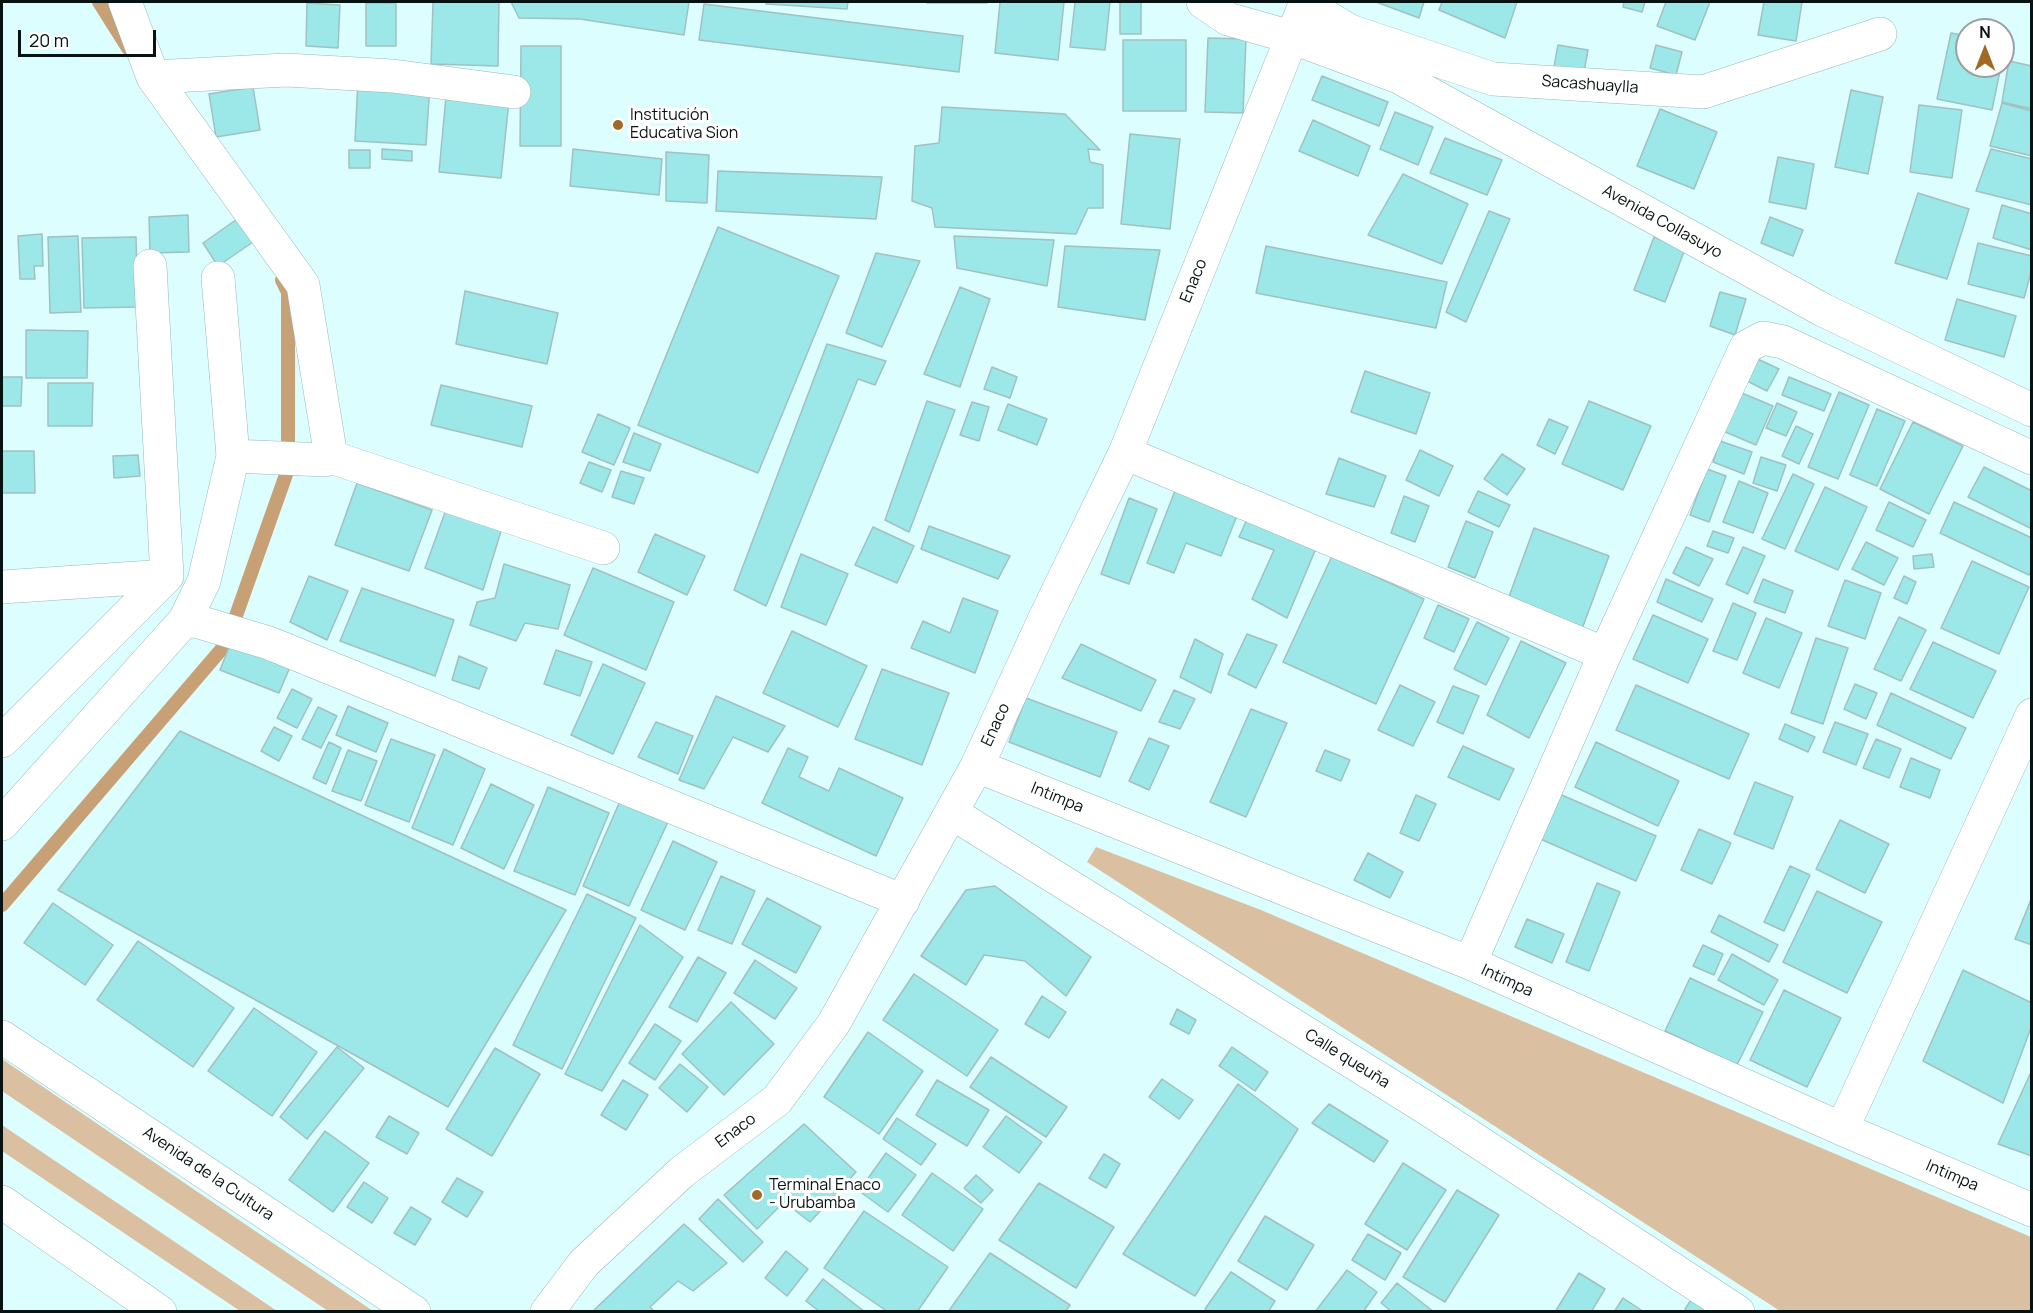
<!DOCTYPE html>
<html>
<head>
<meta charset="utf-8">
<style>
	body { margin:0 }
	#map { position:relative; width:2033px; height:1313px; overflow:hidden; background:#ddfeff; font-family:Manrope,sans-serif }
	canvas { display:block }
	.frame { position:absolute; inset:0; border:3px solid #071213; pointer-events:none }
	.north { position:absolute; left:1955px; top:18px; width:60px; height:60px; box-sizing:border-box; background:#fff; border:2px solid #9ca0a1; border-radius:50%; rotate:0deg; font-size:16px; font-weight:700; line-height:24px; text-align:center; color:#071213 }
	.north::after { content:''; display:block; margin:auto; width:21px; height:27px; background:#a16925; clip-path:polygon(50% 0,100% 100%,50% 72%,0 100%) }
	.scale { position:absolute; left:18px; top:30px; width:138px; height:27px; box-sizing:border-box; border:3px solid #071213; border-top:0; padding-left:8px; font-size:18px; line-height:21px; white-space:nowrap; color:#071213; -webkit-text-stroke:4px #fff; paint-order:stroke }
</style>
</head>
<body>
<div id="map">
<canvas width="2033" height="1313"></canvas>
<div class="frame"></div>
<div class="north">N</div>
<div class="scale">20 m</div>
</div>
<script>
const context = document.querySelector('canvas').getContext('2d');
context.lineJoin = 'round';
function fillPath(path, color) { context.fillStyle = color; context.fill(path, 'evenodd'); }
function stroke(path, color, width, dash) { context.strokeStyle = color; context.lineWidth = width; context.lineCap = dash ? 'butt' : 'round'; context.setLineDash(dash || []); context.stroke(path); }
function label(font, color, halo, rows, align = 'center') {
  context.font = font + ' Manrope,sans-serif'; context.lineWidth = 6; context.setLineDash([]); context.textBaseline = 'middle'; context.strokeStyle = halo; context.fillStyle = color; for (const [text, x, y, turn = 0] of rows) {
    context.save(); context.translate(x, y); context.rotate((+turn || 0) * Math.PI / 180); context.textAlign = isNaN(turn) ? turn : align; if (halo) context.strokeText(text, 0, 0); context.fillText(text, 0, 0); context.restore();
  }
}
fillPath(new Path2D(`
	M1096 847 1261 910 2031 1237V1311H1780L1087 862Z
	M2 1059 373 1311H328L2 1091Z
	M2 1125 277 1311H240L2 1151Z`), '#dbbfa1');
stroke(new Path2D(`
	M99 2 128 48
	M2 905 226 644 288 469V292L282 280`), '#c8a076', 14);
const building = new Path2D(`
	M433 2H499L498 66 431 64Z
	M511 2H689L684 35 580 19 519 18Z
	M766 2H848L847 9 766 4Z
	M927 2H987V3H927Z
	M1000 2H1064L1058 60 995 53Z
	M1075 2H1110L1105 50 1070 47Z
	M1120 2H1141V34H1120Z
	M1376 2H1424L1419 18Z
	M1442 2H1517L1505 38 1439 10Z
	M1624 2H1645L1642 12 1623 7Z
	M1666 2H1710L1695 40 1657 26Z
	M1764 2H1802L1796 41 1758 35Z
	M307 3 340 5 338 48 306 46Z
	M366 3H396V46H366Z
	M704 4 963 36 959 72 699 40Z
	M1951 33 1967 36V66H2001L1992 110 1937 99Z
	M1208 38 1246 39 1243 113 1205 112Z
	M1123 40H1186V111H1123Z
	M1558 45 1588 50 1584 72 1554 67Z
	M1656 45 1682 52 1676 75 1650 68Z
	M521 46H561V146H520Z
	M2009 61 2032 66V109L2002 102Z
	M1322 76 1388 102 1379 126 1312 100Z
	M358 80 430 84 426 145 355 141Z
	M253 87 260 130 216 137 209 94Z
	M1851 90 1883 97 1868 174 1835 167Z
	M446 96 509 101 501 178 439 172Z
	M2002 103 2032 111V156L1990 146Z
	M1919 105 1962 110 1952 178 1910 172Z
	M942 107 1065 114 1100 150 1088 149 1090 162 1103 165V208H1088L1076 234 935 227 932 208 912 201 915 146 939 143Z
	M1660 109 1717 132 1694 189 1637 166Z
	M1395 112 1433 127 1418 165 1380 149Z
	M1313 120 1370 146 1358 176 1299 151Z
	M1130 134 1180 139 1170 229 1121 224Z
	M1445 138 1502 160 1487 195 1430 173Z
	M382 149 412 151V161L382 159Z
	M573 149 662 159 659 195 570 186Z
	M1991 149 2032 159V205L1976 191Z
	M349 150H370V168H349Z
	M666 152 709 155 707 203 666 201Z
	M1778 157 1814 164 1806 209 1769 202Z
	M718 171 882 177 876 219 716 211Z
	M1403 174 1468 204 1442 264 1368 235Z
	M1918 193 1969 209 1947 279 1895 263Z
	M2002 205 2032 214V250L1993 238Z
	M1489 211 1510 219 1466 322 1446 312Z
	M188 215 189 252 150 253 149 217Z
	M240 217 256 240 218 266 203 243Z
	M1770 217 1803 230 1793 256 1761 243Z
	M718 227 839 276 758 473 638 425Z
	M42 234 43 266H34L35 279H20L18 236Z
	M78 236 81 312 50 313 48 237Z
	M954 236 1054 240 1047 286 957 268Z
	M136 237 138 307 84 308 82 238Z
	M1654 237 1685 249 1665 302 1634 290Z
	M1978 243 2032 256V269L2024 298 1968 284Z
	M1065 246 1160 250 1145 320 1058 307Z
	M1266 246 1447 282 1436 328 1256 293Z
	M876 253 920 261 882 347 846 333Z
	M960 287 990 299 960 387 924 374Z
	M465 291 558 313 547 364 456 344Z
	M1720 292 1746 299 1735 335 1710 326Z
	M1957 299 2016 316 2004 357 1945 340Z
	M26 330 88 331 87 378H26Z
	M827 344 886 361 875 385 858 379 766 606 734 590Z
	M1747 354 1779 369 1767 391 1737 376Z
	M992 367 1017 377 1010 398 984 389Z
	M1365 371 1430 393 1416 434 1351 412Z
	M2 377H22L21 406H2Z
	M1789 377 1831 394 1824 411 1782 395Z
	M48 383H93L92 426H48Z
	M441 385 532 406 522 447 431 425Z
	M1732 389 1773 406 1756 445 1716 428Z
	M1839 392 1869 405 1838 479 1808 467Z
	M927 401 955 410 909 532 885 520Z
	M1589 401 1651 426 1623 490 1562 464Z
	M972 402 989 407 979 441 960 435Z
	M1777 403 1797 412 1786 436 1766 428Z
	M1008 404 1047 419 1037 445 998 430Z
	M1877 409 1905 421 1877 486 1850 475Z
	M598 414 630 428 614 465 582 452Z
	M1549 419 1568 427 1555 454 1537 445Z
	M1913 422 1963 446 1929 514 1880 489Z
	M1796 426 1813 434 1799 464 1782 456Z
	M634 433 661 444 650 471 623 462Z
	M1720 441 1752 452 1744 474 1713 462Z
	M1420 450 1453 466 1439 496 1406 480Z
	M2 451H34L35 493H2Z
	M1502 454 1525 469 1507 495 1484 479Z
	M138 455 140 476 114 478 113 456Z
	M1761 457 1786 465 1777 491 1753 483Z
	M1339 458 1386 476 1374 507 1326 494Z
	M589 462 611 470 602 492 580 483Z
	M1984 467 2032 491V529L1968 497Z
	M1707 469 1726 476 1709 522 1690 515Z
	M621 471 644 478 634 504 612 497Z
	M1793 474 1814 484 1785 549 1762 539Z
	M1739 481 1768 493 1753 533 1723 522Z
	M357 483 432 510 409 571 335 545Z
	M1178 483 1240 508 1221 556 1186 543 1174 573 1147 563Z
	M1825 487 1867 507 1838 570 1795 551Z
	M1478 491 1510 505 1499 527 1468 512Z
	M1404 496 1429 506 1415 542 1391 533Z
	M1129 498 1157 509 1129 584 1101 574Z
	M1889 502 1926 520 1913 547 1876 530Z
	M1954 502 2032 538V569L2029 575 1940 533Z
	M447 507 502 528 483 590 425 568Z
	M1248 517 1317 546 1287 618 1252 599 1274 550 1239 537Z
	M1466 521 1493 532 1475 578 1448 567Z
	M929 526 1010 556 998 579 921 549Z
	M873 527 914 546 897 583 855 565Z
	M1534 528 1609 556 1582 629 1507 602Z
	M1713 531 1734 538 1728 553 1707 546Z
	M655 534 705 556 687 595 638 572Z
	M1866 542 1898 558 1884 585 1852 569Z
	M1686 547 1713 559 1699 586 1673 573Z
	M1743 547 1765 556 1748 594 1726 584Z
	M801 554 848 574 826 625 781 607Z
	M1932 554 1934 567 1914 569 1913 556Z
	M1332 556 1424 599 1376 704 1283 662Z
	M1972 561 2029 587 1999 654 1941 628Z
	M504 564 570 585 558 629 525 623 516 641 470 625 477 602 495 598Z
	M593 568 674 602 646 670 564 635Z
	M309 576 348 591 327 640 290 622Z
	M1904 576 1916 582 1907 604 1894 598Z
	M1666 579 1713 599 1702 622 1657 602Z
	M1763 579 1793 591 1785 613 1754 602Z
	M1845 580 1881 593 1865 639 1828 626Z
	M362 588 454 620 435 676 340 641Z
	M963 598 998 611 975 673 911 648 923 621 950 633Z
	M1733 603 1756 613 1737 660 1713 651Z
	M1438 605 1469 619 1454 652 1424 638Z
	M1653 615 1708 639 1688 683 1633 659Z
	M1899 617 1926 630 1901 681 1874 669Z
	M1766 618 1802 633 1779 688 1743 673Z
	M1477 622 1509 638 1486 685 1454 669Z
	M792 631 867 666 838 727 763 693Z
	M1247 634 1277 645 1256 688 1228 674Z
	M233 637 293 660 279 693 220 670Z
	M1816 638 1848 648 1823 724 1791 713Z
	M1195 639 1223 654 1211 693 1180 677Z
	M1521 641 1566 663 1529 738 1487 715Z
	M1933 642 1996 671 1973 718 1910 689Z
	M1081 644 1156 680 1141 711 1062 678Z
	M556 650 592 662 580 696 544 684Z
	M459 656 487 668 479 689 452 680Z
	M603 664 645 683 613 754 571 735Z
	M882 669 949 693 922 765 855 739Z
	M1855 684 1877 693 1866 719 1844 709Z
	M1400 685 1435 702 1413 746 1378 730Z
	M1636 685 1749 734 1729 779 1616 730Z
	M1453 686 1479 696 1463 734 1437 722Z
	M292 689 312 699 297 728 277 718Z
	M1174 690 1195 699 1180 729 1159 722Z
	M1891 693 1966 728 1951 759 1877 725Z
	M716 696 785 726 768 752 733 737 704 789 679 780Z
	M1026 698 1117 732 1100 777 1009 742Z
	M348 706 388 723 376 752 336 735Z
	M318 707 337 716 321 748 302 739Z
	M1251 709 1287 723 1246 817 1210 802Z
	M656 722 693 736 678 774 638 757Z
	M1835 722 1868 734 1856 765 1823 752Z
	M1785 724 1815 737 1808 752 1779 739Z
	M274 727 292 736 279 761 261 751Z
	M180 731 566 910 448 1107 58 890Z
	M1149 738 1169 746 1149 790 1129 781Z
	M391 739 435 755 409 822 365 805Z
	M1876 739 1901 749 1889 778 1863 768Z
	M329 742 341 748 326 784 313 778Z
	M1596 742 1679 781 1658 826 1575 787Z
	M1463 746 1514 769 1499 800 1448 777Z
	M788 748 808 757 799 777 829 791 839 768 903 798 876 856 762 803Z
	M444 749 485 769 453 845 412 828Z
	M348 750 377 761 361 801 332 791Z
	M1325 750 1350 760 1341 781 1316 771Z
	M1911 758 1940 770 1930 798 1900 787Z
	M1755 782 1793 797 1773 849 1734 834Z
	M491 784 534 805 504 869 461 848Z
	M548 787 609 813 575 895 514 871Z
	M1548 789 1656 836 1636 881 1529 834Z
	M1416 795 1436 804 1419 841 1400 833Z
	M620 801 668 822 629 906 583 886Z
	M1840 820 1889 844 1865 893 1816 869Z
	M1699 829 1731 843 1712 884 1681 870Z
	M673 841 717 862 685 930 641 910Z
	M1368 853 1403 872 1390 898 1354 880Z
	M1790 866 1810 875 1784 931 1764 922Z
	M721 876 755 891 732 944 698 930Z
	M1597 883 1620 892 1589 971 1566 962Z
	M995 886 1091 957 1066 996 1025 961 984 955 966 985 921 956 966 890Z
	M1817 891 1882 922 1847 993 1783 962Z
	M587 894 636 918 562 1069 513 1045Z
	M2032 897V945L2015 939Z
	M767 898 821 927 796 973 742 944Z
	M53 903 113 945 85 985 24 943Z
	M1719 915 1778 945 1769 962 1711 932Z
	M1527 919 1564 934 1552 963 1515 947Z
	M640 925 683 957 602 1091 565 1074Z
	M138 941 234 1008 193 1067 97 1000Z
	M1703 945 1723 954 1714 975 1693 966Z
	M1732 954 1778 980 1764 1005 1718 980Z
	M698 957 726 973 697 1022 669 1007Z
	M755 960 797 988 775 1019 734 993Z
	M1963 970 2032 1003V1025L2003 1103 1923 1061Z
	M914 974 998 1030 967 1076 883 1020Z
	M1690 978 1763 1012 1737 1065 1665 1031Z
	M1784 990 1841 1018 1807 1087 1750 1060Z
	M1042 996 1066 1012 1049 1038 1025 1024Z
	M731 1002 774 1044 724 1095 682 1054Z
	M254 1008 317 1052 272 1116 208 1071Z
	M1177 1009 1196 1020 1189 1034 1170 1024Z
	M655 1024 681 1041 655 1080 629 1063Z
	M868 1032 923 1071 879 1134 824 1097Z
	M337 1047 364 1068 307 1139 280 1117Z
	M1232 1047 1268 1072 1255 1091 1219 1066Z
	M495 1048 540 1074 492 1156 446 1129Z
	M991 1057 1067 1107 1046 1137 970 1087Z
	M680 1064 708 1087 687 1112 659 1088Z
	M2032 1070V1156L1998 1144Z
	M1162 1079 1193 1100 1179 1119 1149 1097Z
	M623 1080 648 1095 626 1130 601 1115Z
	M937 1080 989 1110 967 1146 916 1115Z
	M1238 1084 1298 1129 1195 1296 1123 1254Z
	M1329 1104 1388 1141 1374 1162 1312 1123Z
	M389 1116 419 1133 407 1154 376 1137Z
	M1006 1116 1042 1142 1019 1173 983 1147Z
	M897 1118 936 1144 921 1165 883 1139Z
	M804 1124 856 1172 810 1222 784 1202 757 1229 724 1195Z
	M325 1131 369 1163 333 1212 289 1180Z
	M886 1153 916 1175 888 1212 859 1191Z
	M1104 1154 1120 1164 1106 1188 1089 1178Z
	M1403 1163 1446 1190 1407 1250 1365 1224Z
	M932 1173 983 1209 953 1251 902 1215Z
	M976 1175 993 1190 981 1203 964 1188Z
	M457 1178 483 1192 467 1217 442 1202Z
	M364 1182 388 1198 372 1223 347 1207Z
	M1039 1183 1114 1227 1076 1288 999 1240Z
	M1457 1190 1499 1215 1445 1302 1403 1277Z
	M718 1199 763 1242 743 1262 699 1219Z
	M411 1207 431 1219 415 1245 394 1233Z
	M864 1211 948 1267 917 1312H888L824 1268Z
	M1265 1216 1314 1245 1287 1290 1238 1261Z
	M684 1224 727 1263 693 1291 678 1281 650 1307 655 1312H592Z
	M1368 1234 1401 1253 1385 1280 1352 1260Z
	M786 1251 808 1269 787 1296 765 1278Z
	M990 1253 1070 1305 1065 1312H948Z
	M1347 1270 1377 1292 1363 1312H1315Z
	M1231 1272 1275 1301 1268 1312H1208L1205 1309Z
	M1579 1273 1605 1289 1591 1312H1555Z
	M823 1279 865 1312H820L806 1301Z
	M1397 1283 1434 1312H1392L1381 1303Z
	M1693 1297 1716 1312H1688L1685 1309Z
	M1623 1298 1644 1312H1614Z`);
fillPath(building, '#9ce7e8');
stroke(building, '#a1c1c1', 1.5);
const minor = new Path2D(`
	M125 2 153 77 303 285 331 457
	M1203 2 1228 19 1291 37 1399 77 1823 310 2032 410
	M1305 4 1350 31 1493 79 1703 92 1880 34
	M153 77 286 70 393 76 514 92
	M150 266 167 576
	M1125 453 1605 654
	M233 456 325 460 331 457 603 548
	M2 587 167 576 2 741
	M185 620 199 622 269 643 903 901
	M977 766 1470 963 1842 1129 2032 1210
	M952 813 1428 1109 1738 1312
	M2 824 185 620 204 581 233 456 218 278
	M1470 963 1605 654 1746 347 1763 338 1783 342 2032 458
	M1842 1129 2032 715`);
const primary = new Path2D(`
	M547 1312 584 1263 682 1172 777 1100 834 1023 977 766 1045 618 1125 453 1306 2`);
const trunk = new Path2D(`
	M2 1037 414 1312
	M2 1202 160 1312`);
stroke(minor, '#99b8b9', 34);
stroke(primary, '#99b8b9', 34);
stroke(trunk, '#99b8b9', 34);
stroke(minor, '#fff', 33);
stroke(primary, '#fff', 33);
stroke(trunk, '#fff', 33);
for (const [x, y, r, color] of [
	[618,125,6,"#a16925"],
	[757,1195,6,"#a16925"]
]) { const dot = new Path2D(); dot.arc(x, y, r, 0, 2 * Math.PI); context.fillStyle = color; context.fill(dot); stroke(dot, '#fff', 2); }
label('16px', '#071213', '#fff', [
	["Sacashuaylla",1590,85,4],
	["Avenida Collasuyo",1662,222,29],
	["Enaco",1194,281,-68],
	["Enaco",996,725,-65],
	["Intimpa",1057,798,22],
	["Intimpa",1507,981,25],
	["Calle queuña",1347,1059,32],
	["Enaco",736,1131,-37],
	["Avenida de la Cultura",208,1174,34],
	["Intimpa",1952,1176,23]
]);
label('16px', '#071213', '#fff', [
	["Institución",630,116],
	["Educativa Sion",630,134],
	["Terminal Enaco",769,1186],
	["- Urubamba",769,1204]
], 'left');
</script>
</body>
</html>
